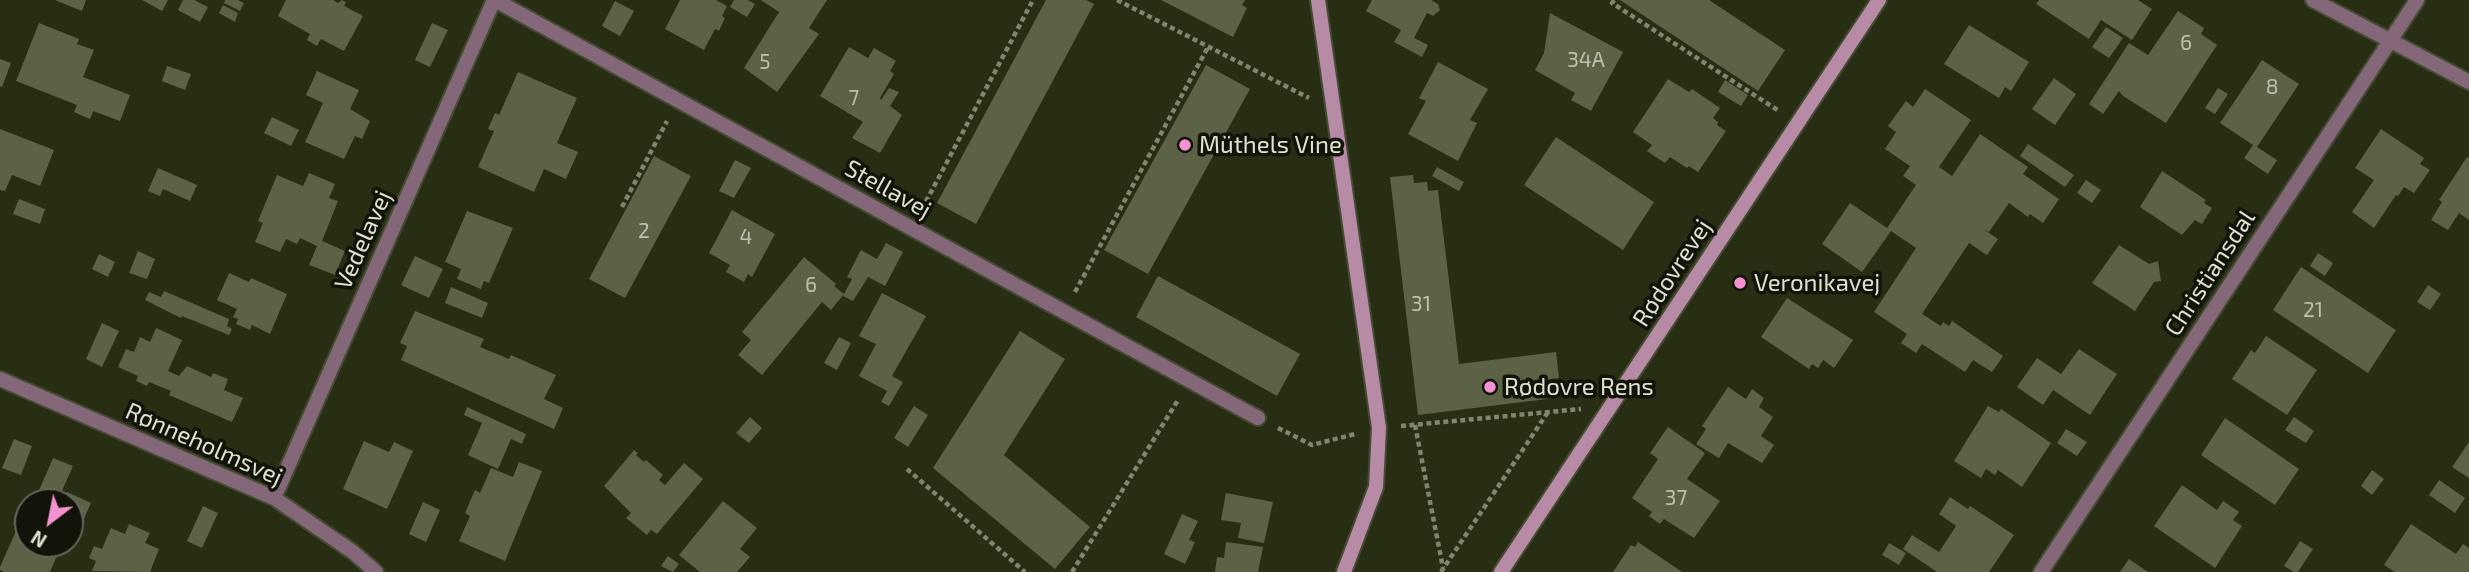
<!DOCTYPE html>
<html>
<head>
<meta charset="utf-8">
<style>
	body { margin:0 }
	#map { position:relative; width:2469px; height:572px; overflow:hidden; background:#282e14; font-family:"Exo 2",sans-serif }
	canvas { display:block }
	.north { position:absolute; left:14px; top:488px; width:70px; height:70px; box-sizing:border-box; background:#121409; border:2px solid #636659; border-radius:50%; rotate:212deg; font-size:19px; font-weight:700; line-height:28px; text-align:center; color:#dde1d1 }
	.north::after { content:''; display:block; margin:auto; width:24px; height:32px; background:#f491d3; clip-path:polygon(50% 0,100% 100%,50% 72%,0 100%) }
</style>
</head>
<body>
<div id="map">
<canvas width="2469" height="572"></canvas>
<div class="north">N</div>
</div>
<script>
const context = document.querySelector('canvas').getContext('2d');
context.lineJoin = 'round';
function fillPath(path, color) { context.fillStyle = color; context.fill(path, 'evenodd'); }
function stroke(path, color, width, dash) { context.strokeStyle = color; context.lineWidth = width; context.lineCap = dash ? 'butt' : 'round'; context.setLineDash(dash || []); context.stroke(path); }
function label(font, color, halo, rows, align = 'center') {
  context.font = font + ' "Exo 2",sans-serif'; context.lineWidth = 7; context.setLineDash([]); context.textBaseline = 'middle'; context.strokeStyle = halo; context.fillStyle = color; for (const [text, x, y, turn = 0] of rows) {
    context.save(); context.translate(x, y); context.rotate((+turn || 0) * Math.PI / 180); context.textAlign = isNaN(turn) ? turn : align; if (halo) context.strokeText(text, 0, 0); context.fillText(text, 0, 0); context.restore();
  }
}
fillPath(new Path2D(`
	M55 0H86L82 11Z
	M142 0H168L162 11Z
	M183 0H194L208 7 200 22 178 10Z
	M225 0H238L244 3 240 11 224 3Z
	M286 0H333L338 3 342 0 346 2 344 6 363 16 344 51 321 39 317 46 307 40 310 34 278 16Z
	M680 0H716L727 6 722 16 725 18 719 31 715 29 704 50 665 29Z
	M734 0H748L755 4 747 17 730 7Z
	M761 0H827L809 28 819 34 777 92 744 68 779 12Z
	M1046 0H1086L1094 4 976 224 937 203Z
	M1161 0H1245L1242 5 1247 8 1233 37Z
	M1372 0H1431L1438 4 1440 10 1433 16 1427 13 1414 38 1428 45 1422 57 1394 42 1401 30 1366 11Z
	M1620 0H1709L1785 50 1758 91Z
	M2039 0H2138L2152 9 2132 40 2101 20 2089 39 2036 4Z
	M615 1 634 11 620 36 602 26Z
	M223 5 238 13 235 22 219 13Z
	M2178 11 2204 28 2201 34 2217 45 2166 123 2123 96 2119 91 2103 114 2089 104 2129 43 2148 55Z
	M1550 13 1623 52 1591 111 1571 100 1575 93 1535 70 1544 53Z
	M39 23 79 39 77 44 94 50 83 77 130 95 120 121 93 111 90 119 74 112 77 105 16 81Z
	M432 23 448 30 430 67 415 60Z
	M1969 25 2029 62 2011 91 2005 87 1999 98 1944 64Z
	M2106 27 2123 38 2109 58 2092 47Z
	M849 47 868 58 874 48 896 61 890 71 894 74 880 98 881 100 889 88 899 92 890 106 902 115 880 153 852 138 863 122 820 96Z
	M0 59 11 63 2 87 0 86Z
	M2262 60 2299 84 2257 147 2277 160 2268 174 2244 158 2253 145 2220 123Z
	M1438 62 1488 89 1470 120 1477 123 1458 161 1408 134 1426 101 1419 98Z
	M1206 65 1250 89 1148 274 1104 250Z
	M167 66 191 74 185 90 162 81Z
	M317 71 359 90 350 109 370 121 362 139 355 136 344 159 305 142 323 103 306 95Z
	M518 72 577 98 557 143 578 152 566 179 544 169 534 192 478 167 494 131 488 129 495 113 499 115Z
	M2054 78 2076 94 2055 125 2032 109Z
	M1668 79 1689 92 1692 89 1720 108 1713 118 1718 122 1717 125 1726 131 1698 172 1689 166 1687 168 1670 157 1665 163 1647 151 1652 145 1633 132Z
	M1725 80 1748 95 1741 106 1718 92Z
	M2218 88 2228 94 2215 114 2205 108Z
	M1925 89 1971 120 1939 167 1952 176 1980 134 2028 167 2023 174 2059 199 2043 223 2030 214 2028 217 2009 203 1989 232 1983 229 1998 239 1987 255 1969 243 1922 314 1941 326 1943 322 1949 326 1952 321 2003 356 1992 372 1973 360 1965 372 1922 344 1916 353 1901 343 1907 334 1874 312 1916 248 1891 231 1862 272 1822 244 1850 203 1887 228 1916 185 1903 176 1910 166 1885 149 1896 132 1888 126 1906 101 1913 107Z
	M272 117 299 130 291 146 264 133Z
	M0 129 54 150 40 186 12 175 5 191 0 190Z
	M2381 129 2424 158 2420 164 2430 170 2414 193 2404 187 2398 196 2396 195 2374 228 2352 212 2374 180 2355 168Z
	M1556 137 1654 202 1623 250 1524 185Z
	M2028 144 2074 175 2065 187 2020 156Z
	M654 156 691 176 625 298 589 279Z
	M2467 157 2469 158V220L2459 213 2448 230 2431 220 2442 202 2439 200Z
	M735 160 751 168 734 198 719 191Z
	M1437 167 1464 182 1459 191 1432 176Z
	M158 168 197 185 190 201 163 189 160 196 148 191Z
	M2162 171 2206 200 2204 203 2212 208 2202 224 2195 220 2182 235 2140 207Z
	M309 173 335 184 329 198 338 201 322 241 345 251 335 275 309 265 317 246 300 238 297 244 286 239 280 252 255 242 263 223 258 221 277 175 303 186Z
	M1413 175 1414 183 1427 182 1428 191 1438 190 1459 364 1556 352 1559 378 1545 380 1547 399 1418 415 1390 177Z
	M2086 180 2101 190 2092 203 2077 193Z
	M19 199 45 209 40 224 13 214Z
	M732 210 775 234 752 277 748 274 744 282 726 272 730 265 709 253Z
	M467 211 513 228 489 283 484 281 481 289 457 279 461 269 445 262Z
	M886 243 903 252 885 286 868 277 853 301 843 296 852 279 847 277 861 250 877 259Z
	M2119 245 2149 264 2158 261 2161 281 2154 282 2135 311 2092 283Z
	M138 251 155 259 147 279 129 273Z
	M2318 253 2333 263 2325 276 2310 266Z
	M99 254 115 262 108 277 92 269Z
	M415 256 443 269 429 298 401 285Z
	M804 257 836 284 834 286 844 294 831 310 822 302 762 375 738 355 751 340 742 332Z
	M2301 267 2396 330 2368 373 2273 310Z
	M229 273 249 282 251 278 287 294 270 334 252 325 250 330 236 324 238 319 233 317 237 309 217 300Z
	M1158 276 1300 354 1277 396 1136 317Z
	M2428 285 2441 294 2430 310 2417 302Z
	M451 287 488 303 482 318 445 303Z
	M164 291 229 319 227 326 232 329 229 335 182 316 181 318 145 300 149 292 161 297Z
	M882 293 926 316 892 376 903 382 889 406 881 402 887 391 859 376 876 344 859 336Z
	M1787 298 1853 340 1834 368 1823 360 1818 368 1812 364 1809 369 1761 337Z
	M415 311 484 339 480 347 509 359 511 355 556 375 544 399 563 408 554 429 401 360 407 346 400 343Z
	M102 323 119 331 102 367 86 359Z
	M156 328 182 340 168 371 179 376 187 366 211 377 213 373 228 379 224 390 243 398 232 422 169 395 171 391 149 382 147 386 136 381 138 376 118 367 126 349 134 352 140 337 150 342Z
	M1020 331 1065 359 1004 455 1090 527 1055 569 933 468Z
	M2266 336 2317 370 2287 415 2232 379 2251 350 2255 353Z
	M839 337 851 343 837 370 824 363Z
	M2079 349 2117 374 2090 415 2053 390 2043 405 2017 387 2037 358 2061 374Z
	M1728 387 1746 399 1752 389 1764 398 1759 407 1773 417 1761 436 1774 445 1762 463 1728 443 1719 458 1696 444 1706 429 1702 426Z
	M914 406 928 415 908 447 894 438Z
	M1988 406 1999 412 2001 409 2051 443 2022 487 1998 470 1995 475 1986 469 1981 478 1954 461Z
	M467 407 526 434 522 444 511 439 498 469 468 455 482 423 464 415Z
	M750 417 762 428 749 443 736 433Z
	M2294 417 2314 431 2306 443 2285 430Z
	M2225 418 2299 469 2275 505 2201 455Z
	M1668 427 1705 453 1687 479 1720 501 1694 538 1664 519 1660 524 1649 516 1652 512 1632 498 1658 459 1650 453Z
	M2066 429 2087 442 2077 456 2057 443Z
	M14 439 32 446 21 475 2 468Z
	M364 441 389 452 394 442 413 451 387 509 343 489Z
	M2469 442V478L2452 467Z
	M634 450 638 453 636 455 644 462 646 460 663 475 659 480 665 485 684 463 703 479 657 534 651 530 647 535 626 518 631 513 604 486Z
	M53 458 73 466 57 502H34Z
	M519 462 542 471 505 561 459 541 470 516 465 513 475 490 480 493 491 468 513 477Z
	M2372 470 2384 479 2372 495 2361 486Z
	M2439 480 2465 498 2455 513 2429 495Z
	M2182 485 2217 510 2223 501 2239 512 2233 520 2242 526 2215 568 2154 526Z
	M67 492 91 503 79 530 70 526V502H63Z
	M1226 493 1273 502 1264 543 1238 538 1241 523 1221 520Z
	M1950 497 1968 509 1970 506 2014 535 1989 572H1937L1903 549 1912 535 1939 552 1956 526 1939 514Z
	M723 501 757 528 740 549 750 557 737 572H700L679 555Z
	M423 502 440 510 426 542 409 534Z
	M28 504V544H62L50 572H4L0 570V567Z
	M203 506 218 513 202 548 187 541Z
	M1182 514 1198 521 1189 540 1195 542 1185 564 1164 554Z
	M129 524 150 533 145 543 159 549 150 572 92 571 96 561 89 558 94 546 102 549 111 528 125 534Z
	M2411 524 2456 554 2463 544 2469 548V572H2395L2384 565Z
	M2300 541 2313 549 2298 572H2294L2284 566Z
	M1226 542 1263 547 1258 572H1215L1217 557 1224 558Z
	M1638 542 1682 572H1613L1631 545 1635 547Z
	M1889 543 1906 553 1899 565 1882 555Z
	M668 556 679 564 673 572 661 566Z
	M2129 559 2148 572H2120Z`), '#5b6246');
const street = new Path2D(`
	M495 0 1258 418
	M2313 0 2469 82
	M0 379 274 498 353 552 376 572
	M274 498 494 0
	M2041 572 2417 0`);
const secondary = new Path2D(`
	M1318 0 1379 428 1376 487 1344 572
	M1501 572 1879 0`);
stroke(street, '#454b32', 18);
stroke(secondary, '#454b32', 18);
stroke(new Path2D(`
	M1117 0 1309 98
	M1614 0 1612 3 1779 111
	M622 207 667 121
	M922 209 1033 0
	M1075 292 1208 47
	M1415 425 1443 568
	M1401 426 1581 409
	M1278 428 1312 445 1355 434
	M907 469 1025 572
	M1072 572 1178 400
	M1441 572 1548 412`), '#80856f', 4.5, [5, 3.5]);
stroke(street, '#84687a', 14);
stroke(secondary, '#b78aa6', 14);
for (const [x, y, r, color] of [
	[1185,145,7,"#f491d3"],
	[1740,283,7,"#f491d3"],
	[1490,387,7,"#f491d3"]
]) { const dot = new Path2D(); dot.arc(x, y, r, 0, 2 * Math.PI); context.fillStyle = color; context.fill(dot); stroke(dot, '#121409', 2.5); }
label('21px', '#bcc1ae', null, [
	["6",2186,43],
	["34A",1586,60],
	["5",765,62],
	["8",2272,87],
	["7",854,98],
	["2",644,231],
	["4",746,237],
	["6",811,285],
	["31",1421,304],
	["21",2313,310],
	["37",1676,498]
]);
label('24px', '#dde1d1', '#121409', [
	["Müthels Vine",1199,145],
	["Veronikavej",1754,283],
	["Rødovre Rens",1504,387]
], 'left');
label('24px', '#dde1d1', '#121409', [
	["Stellavej",888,189,29],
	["Vedelavej",363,240,-66],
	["Rødovrevej",1672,273,-57],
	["Christiansdal",2210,273,-57],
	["Rønneholmsvej",204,444,24]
]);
</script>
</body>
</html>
